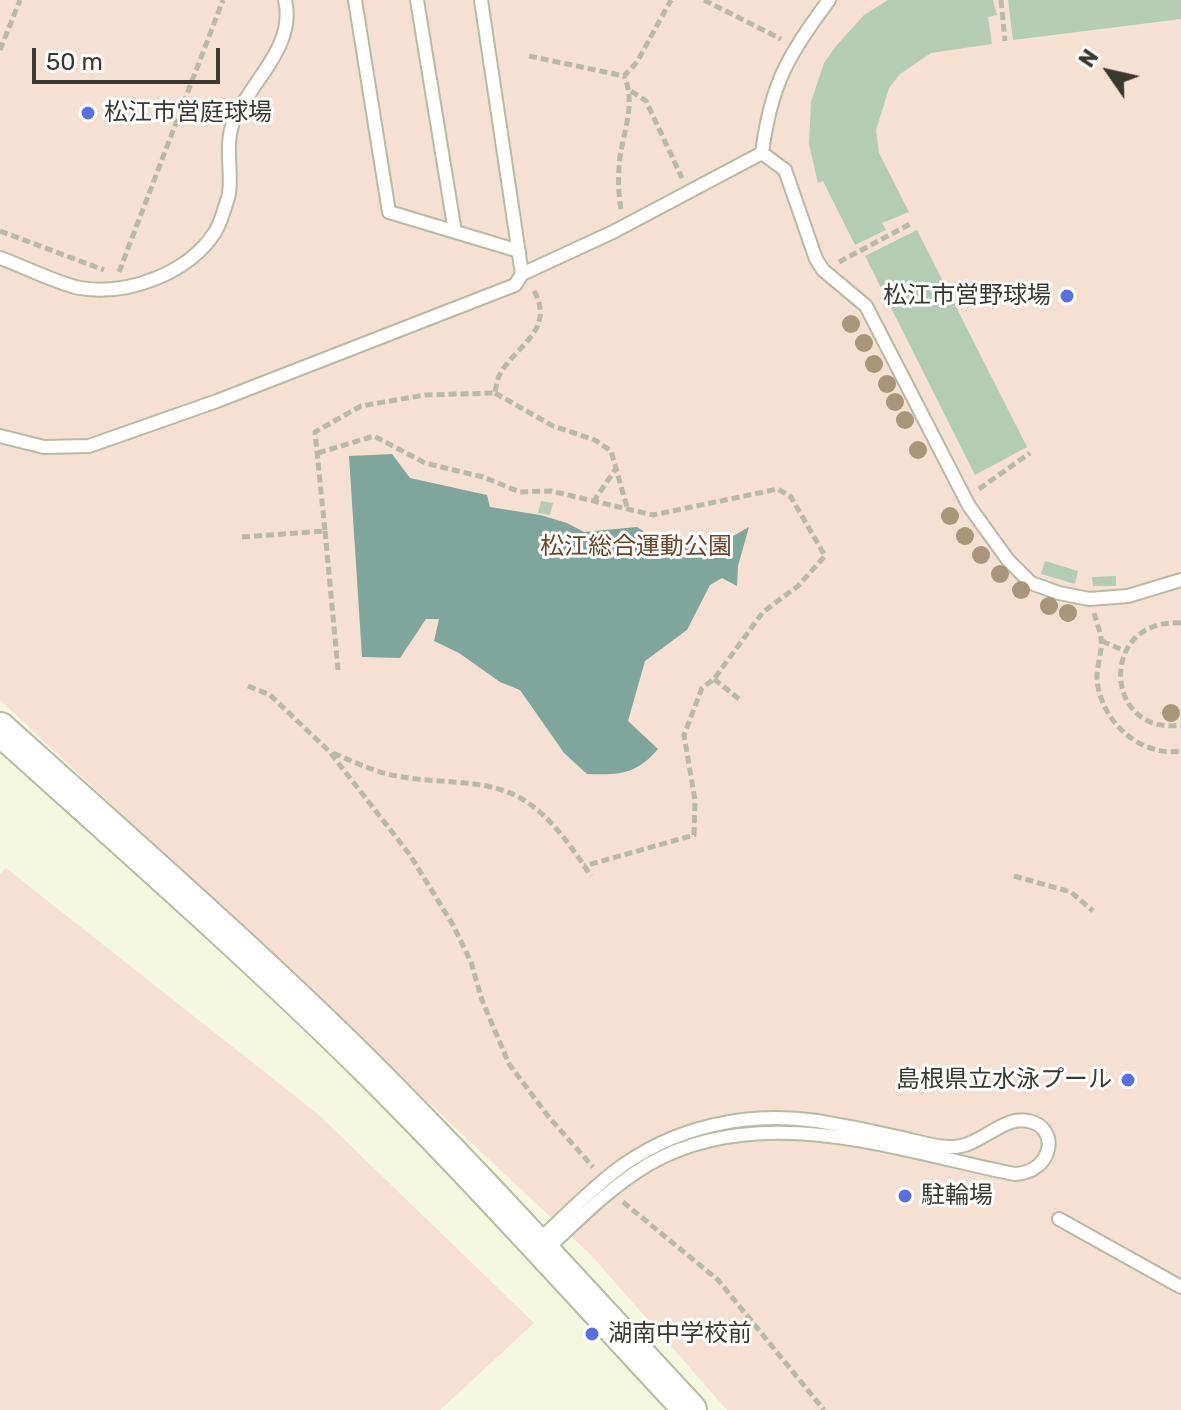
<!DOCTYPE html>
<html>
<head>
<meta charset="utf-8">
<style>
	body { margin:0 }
	#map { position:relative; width:1181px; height:1410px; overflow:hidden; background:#f3f8df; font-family:Rubik,sans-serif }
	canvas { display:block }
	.north { position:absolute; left:1069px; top:32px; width:80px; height:80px; -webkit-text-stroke:6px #fff; paint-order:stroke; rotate:304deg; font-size:22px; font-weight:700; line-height:32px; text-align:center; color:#383a30 }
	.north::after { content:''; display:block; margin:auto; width:28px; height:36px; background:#383a30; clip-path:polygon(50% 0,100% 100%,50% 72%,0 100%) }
	.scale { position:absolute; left:32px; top:48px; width:188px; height:36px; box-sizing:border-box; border:4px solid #383a30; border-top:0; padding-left:10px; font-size:24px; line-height:28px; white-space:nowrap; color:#383a30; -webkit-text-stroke:6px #fff; paint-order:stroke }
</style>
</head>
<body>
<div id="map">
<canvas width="1181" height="1410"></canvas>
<div class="north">N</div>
<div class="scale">50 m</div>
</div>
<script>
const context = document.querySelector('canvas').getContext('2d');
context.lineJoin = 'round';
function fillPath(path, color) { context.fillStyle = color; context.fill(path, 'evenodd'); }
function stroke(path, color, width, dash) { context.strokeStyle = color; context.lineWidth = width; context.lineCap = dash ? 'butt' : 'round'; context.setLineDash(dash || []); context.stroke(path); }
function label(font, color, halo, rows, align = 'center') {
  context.font = font + ' Rubik,"Noto Sans JP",sans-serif'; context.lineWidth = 6; context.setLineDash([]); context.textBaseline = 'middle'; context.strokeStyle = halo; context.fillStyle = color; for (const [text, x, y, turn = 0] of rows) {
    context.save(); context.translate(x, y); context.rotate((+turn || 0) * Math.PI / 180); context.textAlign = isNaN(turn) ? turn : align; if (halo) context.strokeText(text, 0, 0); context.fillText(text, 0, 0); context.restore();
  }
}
fillPath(new Path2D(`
	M0 0H1181V1410H727L591 1255 0 700Z
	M6 868 319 1115 534 1323 440 1410H0V874Z`), '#f6e0d2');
fillPath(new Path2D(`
	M392 454 410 478 487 495 490 507 540 515 567 523 584 532 637 527C657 543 689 549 715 544 726 542 739 532 749 527L738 566 737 586 722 578 710 585 687 630 645 661 628 721 658 749C636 775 619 775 587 774L564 753 520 690 500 682 459 653 434 641 439 619H426L400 658 362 657 349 456Z`), '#7fa69c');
fillPath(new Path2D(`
	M888 0H993L997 15 988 17 992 44 931 53 900 74 889 88 876 130 879 153 909 212 882 223 886 230 855 245 823 181 818 183 809 144 811 102 824 63 836 46 864 15Z
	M1008 0H1181V19L1013 40Z
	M917 230 1027 447 975 475 865 256Z
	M541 501 553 503 550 515 538 513Z
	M1045 561 1078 571 1075 584 1041 574Z
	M1116 576V586H1093L1092 577Z`), '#b2cdb4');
const service = new Path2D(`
	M355 0 389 212 519 251
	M417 0 455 232
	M481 0 522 274
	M762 153 785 170 816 259 823 270 866 306 969 506 1008 560 1031 583 1059 593 1089 599 1128 596 1181 580
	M0 258C23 266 58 284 80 288 128 296 189 273 215 232 221 223 224 209 228 198 234 177 223 146 234 120 252 80 296 46 285 0
	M0 436 44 447 89 446 217 401 515 285 522 274 613 232 762 153C771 83 788 56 829 0
	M1059 1219 1181 1287
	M538 1241C563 1218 588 1192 615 1171 673 1127 745 1111 817 1121 847 1126 877 1132 907 1139 920 1142 935 1147 949 1147 979 1149 1002 1115 1028 1121 1061 1127 1053 1173 1014 1174 896 1150 761 1100 649 1164 610 1187 578 1220 545 1251`);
const tertiary = new Path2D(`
	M0 729C124 841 251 952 370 1070 480 1180 584 1296 690 1410`);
stroke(service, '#b6bba3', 16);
stroke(tertiary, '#b6bba3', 36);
stroke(new Path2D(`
	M704 0 781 39
	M1001 0 1005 41
	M0 50 20 0
	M529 56 624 76 637 62 671 0
	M631 91 646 101 682 178
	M621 209C618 192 618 175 620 157 624 130 636 102 624 76
	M0 231 104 270
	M839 262 912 223
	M119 272 223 0
	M495 393 553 426 595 440 611 451 627 507
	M318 453 374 436 425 463 483 477 520 492 551 491 653 515 778 489 791 497 825 556 798 586 763 612 714 679 702 688 684 735 695 800 694 835 584 866
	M979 489 1030 453
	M593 502 615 470
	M325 531 338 670
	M242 537 325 531 315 432 361 406 425 395 495 393C496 387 497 379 500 374 516 345 557 330 533 289
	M1094 613C1096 621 1100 630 1101 638 1103 650 1096 667 1097 681 1102 722 1140 757 1181 751
	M1181 623C1097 618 1104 737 1181 725
	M1102 641 1125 651
	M714 679 739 699
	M248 686 270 695 329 751 410 855 453 925 471 962 482 1000 509 1064 548 1116 593 1167
	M333 753C356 763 377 773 402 777 441 784 487 778 522 799 552 817 572 848 591 876
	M1014 876 1071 892 1093 911
	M623 1202 718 1280 824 1410`), '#b6baa6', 5, [8, 4]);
stroke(service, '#fff', 12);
stroke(tertiary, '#fff', 32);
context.fillStyle = '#aa9579';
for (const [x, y] of [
	[851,324],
	[864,343],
	[874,364],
	[887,384],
	[895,402],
	[905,420],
	[918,450],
	[950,516],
	[965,536],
	[981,555],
	[1000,574],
	[1021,590],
	[1049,606],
	[1068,613],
	[1171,713]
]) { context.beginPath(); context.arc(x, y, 9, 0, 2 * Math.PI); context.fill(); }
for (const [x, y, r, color] of [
	[88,113,8,"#576fe5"],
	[1067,296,8,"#576fe5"],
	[1128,1080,8,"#576fe5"],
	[905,1196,8,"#576fe5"],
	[592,1334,8,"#576fe5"]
]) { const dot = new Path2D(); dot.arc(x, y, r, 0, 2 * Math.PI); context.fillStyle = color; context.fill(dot); stroke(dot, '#fff', 3); }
label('24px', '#383a30', '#fff', [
	["松江市営庭球場",104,113],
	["松江市営野球場",1051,296,"right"],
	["島根県立水泳プール",1112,1080,"right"],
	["駐輪場",921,1196],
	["湖南中学校前",608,1334]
], 'left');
label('24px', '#6f4425', '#fff', [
	["松江総合運動公園",636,547]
]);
</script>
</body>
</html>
